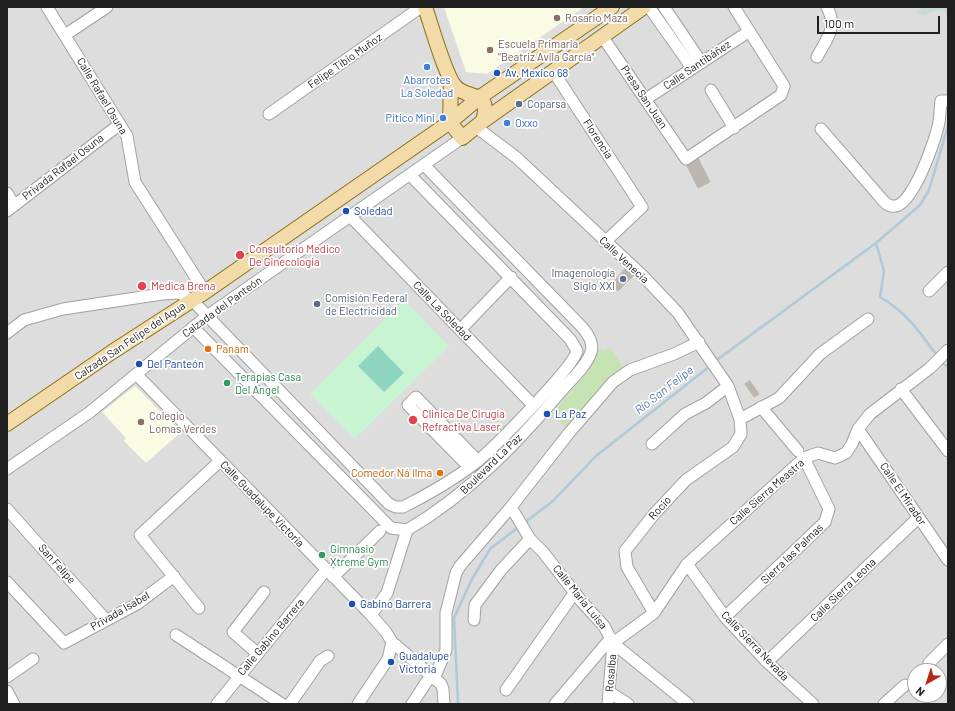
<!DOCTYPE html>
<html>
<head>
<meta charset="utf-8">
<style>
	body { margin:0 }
	#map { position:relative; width:955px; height:711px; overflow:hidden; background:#efede7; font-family:Barlow,sans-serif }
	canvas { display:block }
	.frame { position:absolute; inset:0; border:8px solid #202020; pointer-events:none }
	.north { position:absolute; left:907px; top:663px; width:40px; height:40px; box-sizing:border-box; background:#fff; border:1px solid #a6a6a6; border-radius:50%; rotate:219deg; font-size:11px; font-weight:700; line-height:16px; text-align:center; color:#202020 }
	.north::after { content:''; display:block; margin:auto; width:14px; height:18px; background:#b92616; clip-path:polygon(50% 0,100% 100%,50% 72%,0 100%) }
	.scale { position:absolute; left:817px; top:16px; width:123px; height:18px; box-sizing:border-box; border:2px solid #202020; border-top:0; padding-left:5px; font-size:12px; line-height:14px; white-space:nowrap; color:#202020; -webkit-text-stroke:3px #fff; paint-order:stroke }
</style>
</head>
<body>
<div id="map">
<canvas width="955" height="711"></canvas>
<div class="frame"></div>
<div class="north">N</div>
<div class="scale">100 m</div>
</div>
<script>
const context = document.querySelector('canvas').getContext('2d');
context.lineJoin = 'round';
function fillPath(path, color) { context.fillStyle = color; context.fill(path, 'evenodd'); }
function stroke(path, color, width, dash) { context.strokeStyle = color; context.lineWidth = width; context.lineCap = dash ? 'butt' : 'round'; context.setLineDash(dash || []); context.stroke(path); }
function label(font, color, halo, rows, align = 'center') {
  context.font = font + ' Barlow,sans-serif'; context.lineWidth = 3.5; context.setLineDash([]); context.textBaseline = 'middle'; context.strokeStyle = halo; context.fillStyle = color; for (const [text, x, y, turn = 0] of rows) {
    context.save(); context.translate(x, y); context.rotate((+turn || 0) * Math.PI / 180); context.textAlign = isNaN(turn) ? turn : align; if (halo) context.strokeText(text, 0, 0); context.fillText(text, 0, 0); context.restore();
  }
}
fillPath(new Path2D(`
	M7 7H948V704H7ZM915 671H939V695H915Z`), '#ddd');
fillPath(new Path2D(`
	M444 7H584L487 74 466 72Z
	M135 386 181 432 146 463 124 441 126 438 102 412Z`), '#f9fce3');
fillPath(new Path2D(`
	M602 348 604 351 610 348 624 368 568 430 553 414 590 368 597 353Z`), '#c6e3b3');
fillPath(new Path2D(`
	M923 7H948V15C939 6 934 12 923 15L915 12Z`), '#c6dbd4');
fillPath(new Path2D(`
	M404 300 449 346 355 439 310 394Z`), '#c9f4d1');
fillPath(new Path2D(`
	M378 346 404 373 384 392 358 366Z`), '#8ed5c1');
stroke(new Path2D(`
	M876 243 884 271 880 297C905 311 921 333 937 356
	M714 362 876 243 920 205 929 190 948 126
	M940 362 948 367
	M524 523 553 501 596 456 710 366
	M458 704 454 618 472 579 490 549 520 526`), '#accad8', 2.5);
const building = new Path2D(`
	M698 158 710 182 698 188 686 164Z
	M627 267 635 274 618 291 611 285Z
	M750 381 759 394 754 397 745 384Z`);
fillPath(building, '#bcb6b0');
stroke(building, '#bfb6ab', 1);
const minor = new Path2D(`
	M47 7 127 136 135 182 205 292
	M649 7 692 68
	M664 7 701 62
	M65 35 107 7
	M602 36 686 159 781 95 784 86 734 7
	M817 57C827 38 838 28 827 7
	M553 71 642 207 605 242
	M711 90 734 128
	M646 99 748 32
	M269 114 421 7
	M476 127 517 158 643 276 678 313 728 386 740 419 741 434 733 447 686 480 655 513 625 551 627 567 654 613
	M821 129 880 197C884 202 888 207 895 206 913 205 936 139 939 122 940 116 940 108 941 101H948
	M7 193 14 205
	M7 211 120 124
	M350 216 533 405
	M929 291 948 272
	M193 327 391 528 407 530C469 494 518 442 564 388 573 378 587 365 591 352 594 343 588 334 582 327L424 165
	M460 330 511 277
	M7 333 24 320 63 309 162 294 179 293 192 300 389 504 396 507H403C427 495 453 480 474 464 491 451 573 368 577 351L570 339 410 175
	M137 375 371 615 386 632 392 642 441 684 443 689 444 704
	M901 389 948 451
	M761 407 798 451
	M740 419 779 398 820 354 868 319
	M858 429 948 560
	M652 444 685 414 706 403 728 386
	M469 467 408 405 416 397 478 461
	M7 469 90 412 207 316 462 138
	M511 507 530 539 543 552 582 602 604 626 613 643 688 704
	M7 509 106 620
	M687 564 725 617 767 662 813 704
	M333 577 380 531
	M7 582 64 643 137 604 174 576
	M199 608 140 535 220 461
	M371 615 387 593 407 530
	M725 617 825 522 829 509 804 458
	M474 620 475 605 501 570 530 539
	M176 635 282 704
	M257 653 233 632 264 592
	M767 662 918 518
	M929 663 948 644
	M7 677 33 659
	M434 679 446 650V613L456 573 460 566 511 507 569 433 613 382 630 370 674 354 699 342
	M506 690 575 592
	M7 691 14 704
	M609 692 628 704
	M217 704 326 570
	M290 704 320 661 328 656
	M358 704 388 659 392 642
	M412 704 431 675
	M555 704 611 638
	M608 704 613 643 654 613 687 564 804 458 818 453 835 458 846 453 852 444 858 429 870 414 930 368 948 350
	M884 704 905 685`);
const major = new Path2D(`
	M425 7C431 24 445 75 455 86 468 101 492 89 483 121
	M451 81 450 122 462 138 483 121 644 7
	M7 424 112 352 205 292 450 122 480 97 612 7`);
stroke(minor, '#a1a1a1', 13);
stroke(major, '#8b6f10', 16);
stroke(minor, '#fff', 11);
stroke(major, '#f2daa9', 14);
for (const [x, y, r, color] of [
	[557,18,4,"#8d6e63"],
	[490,50,4,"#8d6e63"],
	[427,67,4,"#3f7fe0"],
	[497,73,4,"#1a4fb4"],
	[519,104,4,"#5c6f8a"],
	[443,118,4,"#3f7fe0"],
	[507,123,4,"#3f7fe0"],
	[346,211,4,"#1a4fb4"],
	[240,255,5,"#e0444e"],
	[623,279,4,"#5c6f8a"],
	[142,286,5,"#e0444e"],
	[317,304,4,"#5c6f8a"],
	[208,349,4,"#e8710a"],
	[139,364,4,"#1a4fb4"],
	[227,383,4,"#2e9e5b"],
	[547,414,4,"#1a4fb4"],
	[413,420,5,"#e0444e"],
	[141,422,4,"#8d6e63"],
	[440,473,4,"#e8710a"],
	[322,555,4,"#2e9e5b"],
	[352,604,4,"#1a4fb4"],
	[391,662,4,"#1a4fb4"]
]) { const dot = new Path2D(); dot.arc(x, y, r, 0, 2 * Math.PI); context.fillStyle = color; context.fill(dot); stroke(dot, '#fff', 1.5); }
label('11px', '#785e54', '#fff', [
	["Rosario Maza",565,18],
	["Escuela Primaria",498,44],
	["\"Beatriz Avila García\"",498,57],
	["Colegio",149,416],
	["Lomas Verdes",149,429]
], 'left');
label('11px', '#202020', '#fff', [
	["Felipe Tibio Muñoz",345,61,-35],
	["Calle Santibáñez",697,65,-34],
	["Calle Rafael Osuna",102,96,59],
	["Presa San Juan",644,97,56],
	["Florencia",598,139,57],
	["Privada Rafael Osuna",63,167,-38],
	["Calle Venecia",624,260,43],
	["Calzada del Panteón",222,307,-36],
	["Calle La Soledad",442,311,46],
	["Calzada San Felipe del Agua",130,341,-34],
	["Boulevard La Paz",491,464,-44],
	["Calle Sierra Meastra",767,492,-41],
	["Calle El Mirador",903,494,56],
	["Calle Guadalupe Victoria",262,504,46],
	["Rocio",660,508,-48],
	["Sierra las Palmas",792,554,-44],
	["San Felipe",57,564,48],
	["Calle Sierra Leona",843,590,-44],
	["Calle María Luisa",580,597,51],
	["Privada Isabel",120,611,-30],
	["Calle Gabino Barrera",271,637,-50],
	["Calle Sierra Nevada",755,646,46],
	["Rosalba",611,673,-85]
]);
label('11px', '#164399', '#fff', [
	["Av. Mexico 68",505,73],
	["Soledad",354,211],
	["Del Panteón",147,364],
	["La Paz",555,414],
	["Gabino Barrera",360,604],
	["Guadalupe",399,656],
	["Victoria",399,669]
], 'left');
label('11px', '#366cbe', '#fff', [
	["Abarrotes",427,80],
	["La Soledad",427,93],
	["Pitico Mini",435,118,"right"],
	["Oxxo",515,123,"left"]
]);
label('11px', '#4e5e75', '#fff', [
	["Coparsa",527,104],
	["Imagenología",615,273,"right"],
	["Siglo XXI",615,286,"right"],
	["Comisión Federal",325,298],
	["de Electricidad",325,311]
], 'left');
label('11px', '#be3a42', '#fff', [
	["Consultorio Medico",249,249],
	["De Ginecologia",249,262],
	["Medica Brena",151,286],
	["Clinica De Cirugia",422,414],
	["Refractiva Laser",422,427]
], 'left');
label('11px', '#c56008', '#fff', [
	["Panam",216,349],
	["Comedor Ná Ilma",432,473,"right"]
], 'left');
label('11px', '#27864d', '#fff', [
	["Terapias Casa",235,377],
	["Del Angel",235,390],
	["Gimnasio",330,549],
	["Xtreme Gym",330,562]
], 'left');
label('italic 12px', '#5676a5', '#fff', [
	["Río San Felipe",664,390,-38]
]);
</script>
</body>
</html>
